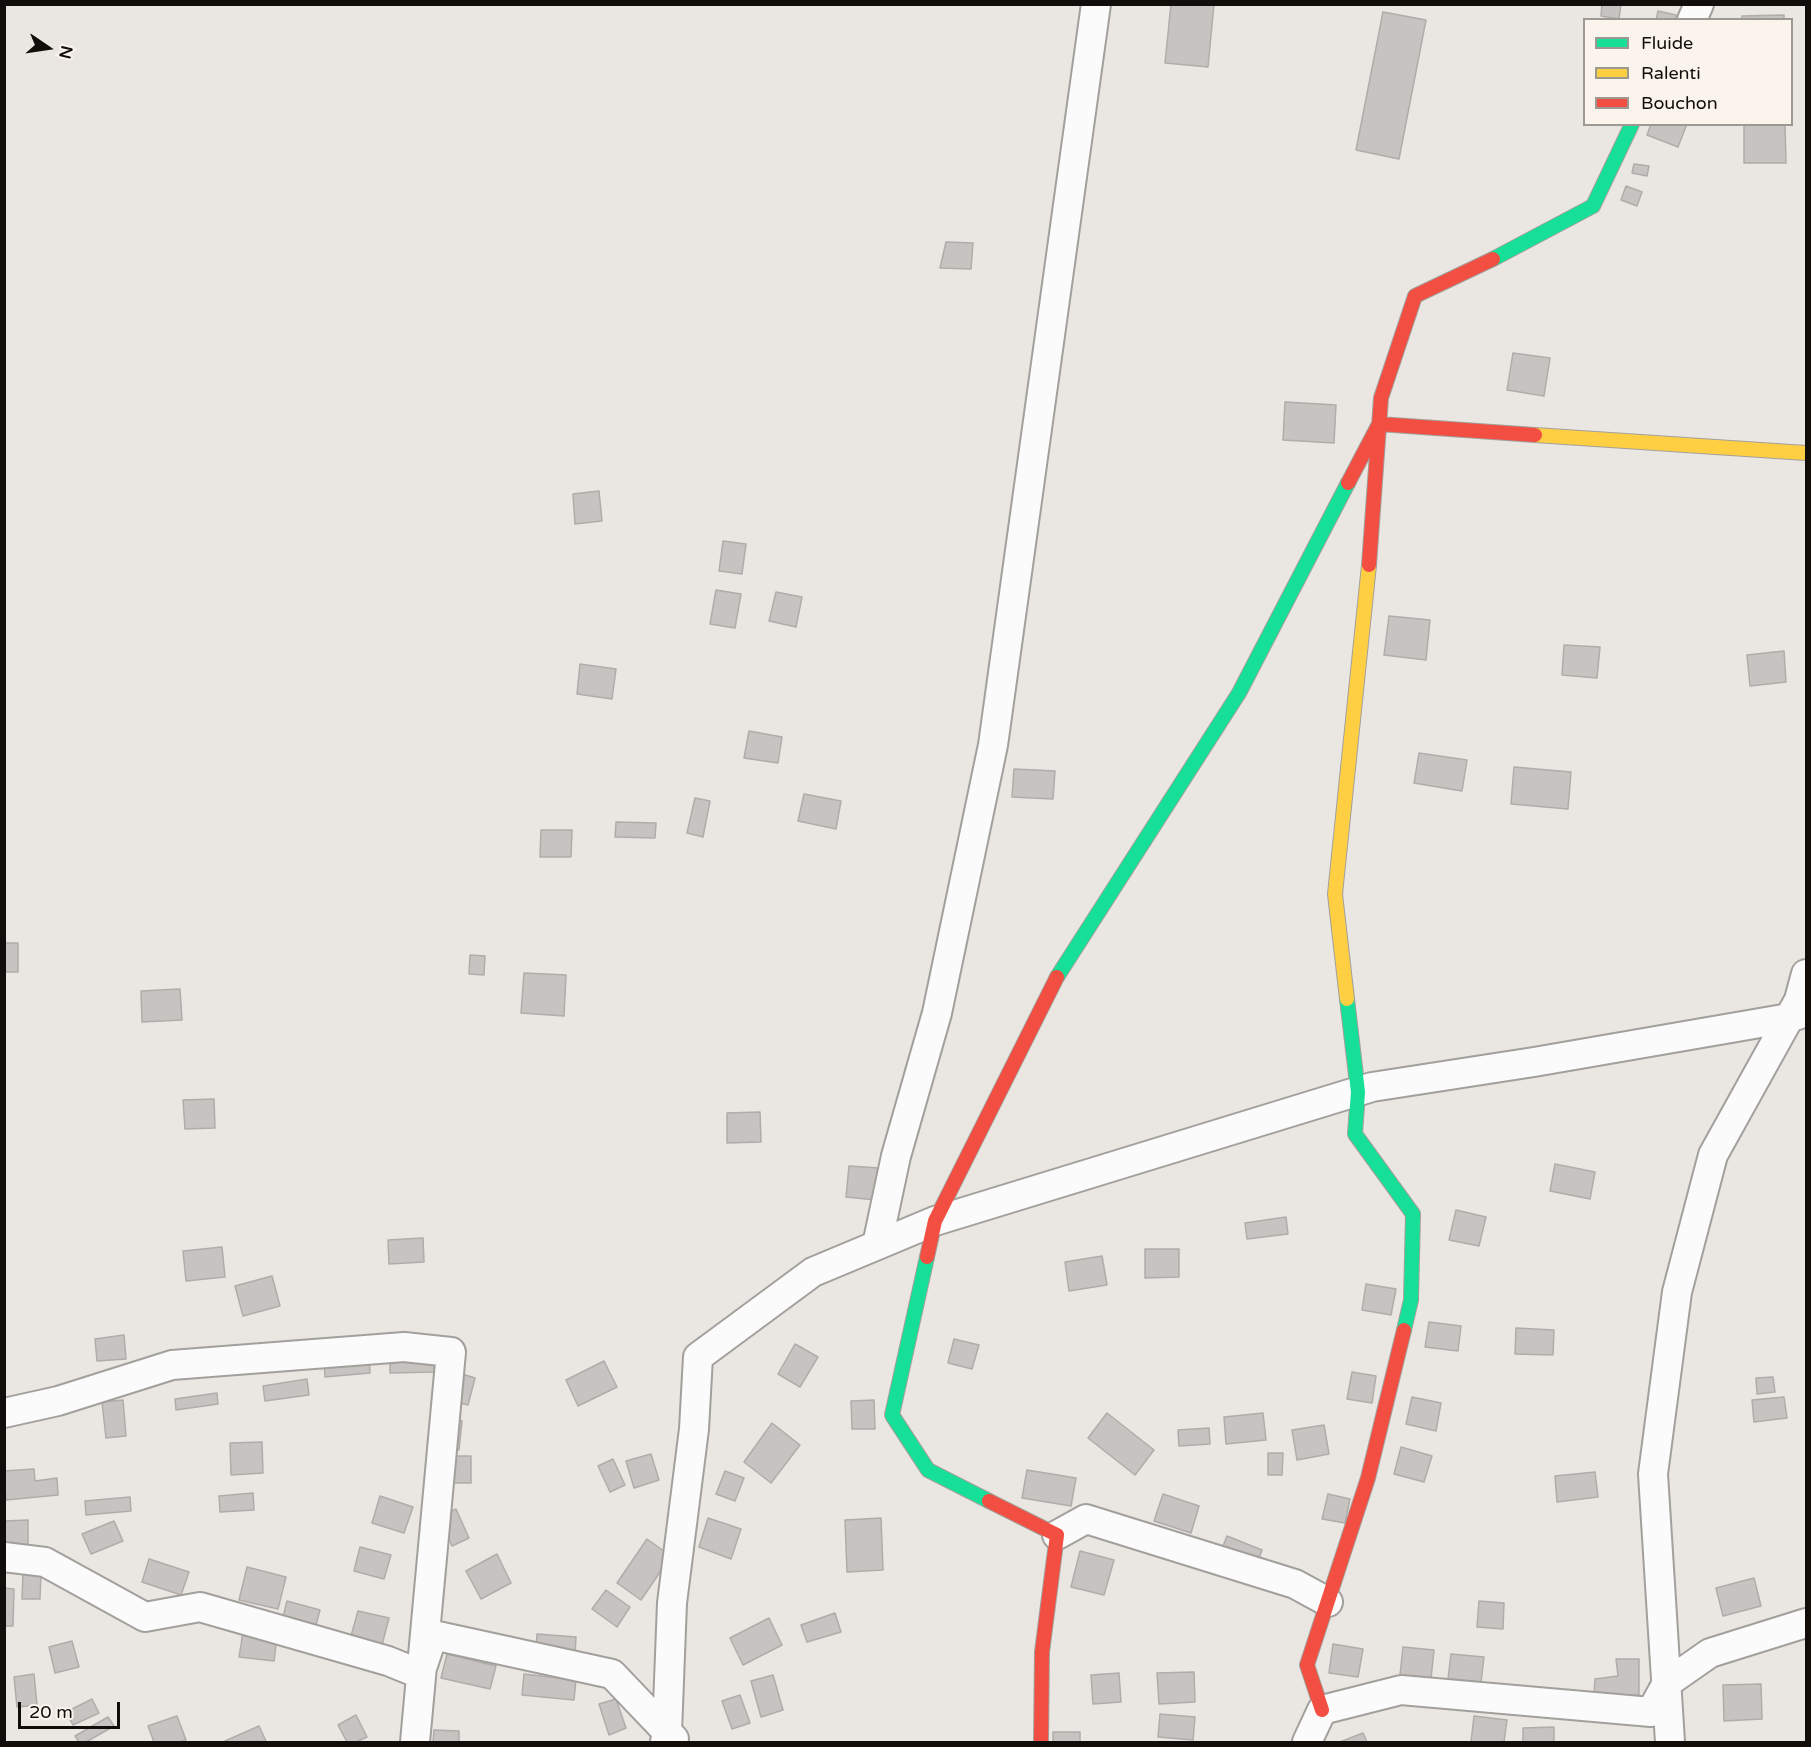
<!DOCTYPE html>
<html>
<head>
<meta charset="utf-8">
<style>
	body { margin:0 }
	#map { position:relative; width:1811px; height:1747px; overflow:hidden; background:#eae6e2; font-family:"Varela Round",sans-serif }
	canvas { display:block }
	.frame { position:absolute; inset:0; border:6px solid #100d0b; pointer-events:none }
	.legend { position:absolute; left:1583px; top:18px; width:210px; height:108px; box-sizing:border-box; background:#fbf4ec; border:2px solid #9d9892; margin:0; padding:8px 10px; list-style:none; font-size:18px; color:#100d0b }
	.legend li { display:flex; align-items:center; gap:12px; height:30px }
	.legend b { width:30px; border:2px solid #9d9892 }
	.north { position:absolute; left:18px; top:18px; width:60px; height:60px; -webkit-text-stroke:4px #fbf4ec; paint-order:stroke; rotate:103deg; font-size:16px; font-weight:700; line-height:24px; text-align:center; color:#100d0b }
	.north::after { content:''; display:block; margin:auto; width:21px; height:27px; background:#100d0b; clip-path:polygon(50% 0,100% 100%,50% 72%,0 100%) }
	.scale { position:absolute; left:18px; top:1702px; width:102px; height:27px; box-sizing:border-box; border:3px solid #100d0b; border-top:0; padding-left:8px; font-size:18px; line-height:21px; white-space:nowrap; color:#100d0b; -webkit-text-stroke:4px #fbf4ec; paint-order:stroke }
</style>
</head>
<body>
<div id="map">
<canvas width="1811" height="1747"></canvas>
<div class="frame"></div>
<ul class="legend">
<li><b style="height:8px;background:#16e098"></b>Fluide</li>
<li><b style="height:8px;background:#ffcf43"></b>Ralenti</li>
<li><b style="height:8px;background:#f24e42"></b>Bouchon</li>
</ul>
<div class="north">N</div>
<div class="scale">20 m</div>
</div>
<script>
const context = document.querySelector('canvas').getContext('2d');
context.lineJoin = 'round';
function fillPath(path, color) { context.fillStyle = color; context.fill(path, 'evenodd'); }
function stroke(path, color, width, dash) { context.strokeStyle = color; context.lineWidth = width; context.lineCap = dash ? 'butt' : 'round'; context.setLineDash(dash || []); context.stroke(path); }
const building = new Path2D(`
	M1171 4H1214L1208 67 1165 63Z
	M1602 4H1621L1619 19 1601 16Z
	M1658 11 1676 15 1675 20H1656Z
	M1383 12 1426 20 1399 159 1356 150Z
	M1784 15V20H1742V16Z
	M1651 124H1687L1678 147 1647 135Z
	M1744 124H1785L1786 163H1744Z
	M1634 164 1649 166 1647 176 1632 173Z
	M1626 186 1642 192 1637 206 1621 200Z
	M946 242 973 243 971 269 940 268Z
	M1513 353 1550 358 1544 396 1507 390Z
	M1285 402 1336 405 1334 443 1283 440Z
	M599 491 602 521 575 524 573 494Z
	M723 541 746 544 742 574 719 571Z
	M716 590 741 594 735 628 710 624Z
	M776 592 802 597 796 627 769 621Z
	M1389 616 1430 620 1426 660 1384 655Z
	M1564 645 1600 647 1597 678 1562 675Z
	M1784 651 1786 682 1750 686 1747 655Z
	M580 664 616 669 612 699 577 694Z
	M749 731 782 737 778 763 744 758Z
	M1419 753 1467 760 1462 791 1414 783Z
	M1514 767 1571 772 1568 809 1511 804Z
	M1014 769 1055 771 1053 799 1012 797Z
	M804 794 841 801 836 829 798 821Z
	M695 798 710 801 703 837 687 833Z
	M616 822 656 823 655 838 615 837Z
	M541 830H572L571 857H540Z
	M4 943H18V972H4Z
	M470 955 485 956 484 975 469 974Z
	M524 973 566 975 564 1016 521 1013Z
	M180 989 182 1020 142 1022 141 991Z
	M214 1099 215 1128 185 1129 183 1100Z
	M760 1112 761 1142 727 1143V1113Z
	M1555 1164 1595 1172 1590 1199 1550 1191Z
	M849 1166 879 1168 876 1200 846 1197Z
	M1456 1210 1486 1217 1479 1246 1449 1240Z
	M1286 1217 1288 1234 1247 1239 1245 1223Z
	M423 1238 424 1262 389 1264 388 1240Z
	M222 1247 225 1277 186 1281 183 1251Z
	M1145 1249H1179V1277L1145 1278Z
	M1102 1256 1107 1285 1069 1291 1065 1262Z
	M272 1276 280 1306 243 1316 235 1286Z
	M1366 1284 1396 1289 1391 1315 1362 1310Z
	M1429 1322 1461 1326 1458 1351 1425 1347Z
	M1516 1328 1554 1330 1553 1355 1515 1354Z
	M124 1335 126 1359 97 1361 95 1339Z
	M954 1339 979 1345 972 1369 948 1363Z
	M795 1344 818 1357 800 1387 778 1374Z
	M434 1356V1372L390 1373V1357Z
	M369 1357 370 1373 325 1377 324 1361Z
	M604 1361 617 1387 578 1406 566 1380Z
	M1352 1372 1376 1376 1372 1403 1347 1399Z
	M459 1373 475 1378 468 1405 452 1401Z
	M1773 1377 1775 1392 1757 1394 1756 1378Z
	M307 1379 309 1395 265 1401 263 1386Z
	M217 1393 218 1404 176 1410 175 1399Z
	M1412 1397 1441 1403 1436 1431 1406 1424Z
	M1784 1397 1787 1418 1754 1422 1752 1400Z
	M123 1400 126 1436 106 1438 102 1402Z
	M874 1400 875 1429H852L851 1401Z
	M1107 1413 1154 1450 1135 1475 1088 1438Z
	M1263 1413 1266 1440 1226 1444 1224 1417Z
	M447 1420 462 1421 459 1450 444 1448Z
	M772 1423 800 1445 771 1483 744 1462Z
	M1324 1425 1329 1454 1297 1460 1292 1430Z
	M1209 1428 1210 1444 1179 1446 1178 1430Z
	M262 1442 263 1473 231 1475 230 1443Z
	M1401 1447 1432 1456 1424 1482 1394 1474Z
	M1268 1453H1283L1282 1475H1268Z
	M651 1454 659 1480 634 1488 626 1461Z
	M444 1456H471V1483H444Z
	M613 1459 625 1485 610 1492 598 1466Z
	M34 1469 35 1481 57 1478 58 1495 6 1500 4 1471Z
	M1027 1470 1076 1478 1071 1506 1022 1498Z
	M725 1471 744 1478 735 1501 716 1494Z
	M1595 1472 1598 1497 1557 1502 1555 1476Z
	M253 1493 254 1510 220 1512 219 1496Z
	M1163 1494 1199 1506 1191 1533 1154 1521Z
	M1328 1494 1350 1499 1345 1523 1322 1519Z
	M380 1496 413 1507 404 1533 372 1523Z
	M130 1497 131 1511 86 1515 85 1501Z
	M456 1509 469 1538 452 1546 439 1517Z
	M708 1518 741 1529 731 1559 699 1547Z
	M881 1518 883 1570 847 1572 845 1520Z
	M28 1520V1545H4V1521Z
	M114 1521 123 1541 91 1554 82 1534Z
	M1227 1536 1262 1550 1256 1566 1221 1551Z
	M647 1539 671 1556 641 1600 617 1583Z
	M360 1547 391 1555 384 1579 354 1571Z
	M1080 1551 1114 1560 1104 1595 1071 1587Z
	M497 1554 511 1583 481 1599 466 1571Z
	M149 1559 189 1572 181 1595 142 1582Z
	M247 1567 286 1577 278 1609 239 1600Z
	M23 1572 41 1573 40 1599H22Z
	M1754 1578 1761 1606 1723 1616 1716 1588Z
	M4 1588 14 1589 13 1626H4Z
	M606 1590 630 1607 617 1627 592 1609Z
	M287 1601 320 1610 316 1625 283 1617Z
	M1479 1601 1504 1603 1503 1629 1477 1627Z
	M358 1611 389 1618 382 1645 351 1636Z
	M835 1613 841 1632 807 1642 801 1625Z
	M769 1618 782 1645 743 1665 730 1638Z
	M243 1632 277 1637 274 1661 239 1657Z
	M537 1634 576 1637 575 1656 536 1653Z
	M72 1641 79 1667 55 1673 49 1647Z
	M1333 1644 1363 1649 1358 1677 1329 1673Z
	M1403 1647 1434 1650 1431 1679 1400 1675Z
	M447 1654 496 1666 490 1689 441 1678Z
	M1451 1654 1484 1657 1481 1682 1448 1679Z
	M1616 1659H1639V1695L1594 1696 1595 1679 1618 1676Z
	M1194 1672 1195 1702 1159 1704 1157 1673Z
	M1119 1673 1121 1702 1093 1704 1091 1675Z
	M34 1674 37 1705 17 1707 14 1677Z
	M524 1674 576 1680 574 1700 522 1695Z
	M773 1675 783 1710 761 1717 751 1681Z
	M1761 1684 1762 1719 1724 1721 1723 1685Z
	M740 1695 750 1723 732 1729 722 1701Z
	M92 1699 99 1713 73 1725 66 1712Z
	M616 1699 626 1728 609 1735 599 1704Z
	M1160 1714 1195 1717 1193 1740 1158 1737Z
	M356 1715 367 1737 356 1742H347L338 1725Z
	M177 1716 186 1740 179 1742H154L148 1726Z
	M1474 1716 1507 1720 1504 1742H1471Z
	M108 1717 114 1726 86 1742H79L75 1736Z
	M259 1726 266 1741 225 1742V1741Z
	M1554 1727V1742H1523V1728Z
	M434 1730 459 1731V1742H433Z
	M1053 1732H1080V1742H1053Z
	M1363 1733 1367 1742H1340Z`);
fillPath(building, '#c7c3c0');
stroke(building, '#b0acaa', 1.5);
const street = new Path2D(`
	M1692 20 1699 4
	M877 1245 896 1156 937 1013 993 745 1096 4
	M4 1413 58 1401 172 1365 404 1347 451 1352 415 1742
	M1057 1535 1086 1519 1295 1584 1328 1602
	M4 1557 45 1562 145 1617 200 1607 388 1661 420 1674 433 1635 612 1674 674 1739
	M665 1742 667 1732 672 1603 694 1429 698 1357 813 1272 935 1221 1372 1087 1534 1062 1789 1018 1806 1012
	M1307 1742 1322 1710 1401 1690 1651 1712 1667 1683 1710 1653 1806 1623
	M1670 1742 1653 1474 1677 1292 1713 1155 1799 1000 1806 974`);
const fast = new Path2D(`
	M1493 259 1593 206 1632 124
	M1057 977 1239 693 1348 483
	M1347 999 1358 1092 1355 1134 1413 1214 1411 1300 1404 1330
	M927 1257 892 1415 928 1470 989 1501`);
const slow = new Path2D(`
	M1535 435 1806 453
	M1347 999 1335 894 1369 565`);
const jam = new Path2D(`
	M1348 483 1379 424 1535 435
	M1369 565 1381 398 1415 296 1493 259
	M927 1257 935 1221 1057 977
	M989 1501 1057 1535 1042 1652 1041 1742
	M1322 1710 1307 1665 1368 1478 1404 1330`);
stroke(street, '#a2a09c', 32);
stroke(fast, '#a2a09c', 16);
stroke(slow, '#a2a09c', 16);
stroke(jam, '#a2a09c', 16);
stroke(street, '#fcfbfb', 28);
stroke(fast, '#16e098', 14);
stroke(slow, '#ffcf43', 14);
stroke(jam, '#f24e42', 14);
</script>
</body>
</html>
